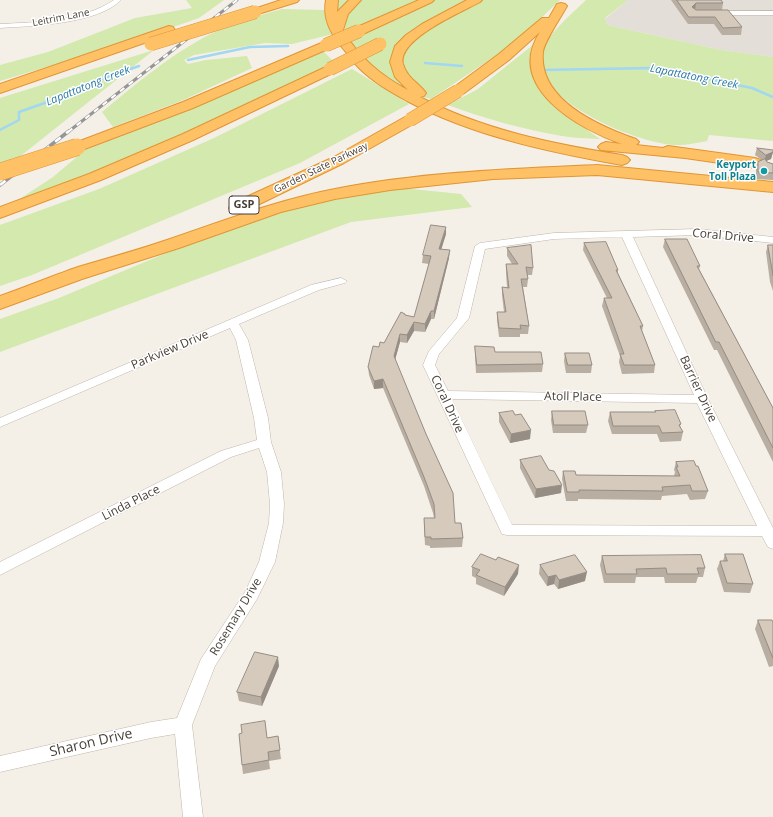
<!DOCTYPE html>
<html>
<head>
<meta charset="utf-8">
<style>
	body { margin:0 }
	canvas { display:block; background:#f4efe7 }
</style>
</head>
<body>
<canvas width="773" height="817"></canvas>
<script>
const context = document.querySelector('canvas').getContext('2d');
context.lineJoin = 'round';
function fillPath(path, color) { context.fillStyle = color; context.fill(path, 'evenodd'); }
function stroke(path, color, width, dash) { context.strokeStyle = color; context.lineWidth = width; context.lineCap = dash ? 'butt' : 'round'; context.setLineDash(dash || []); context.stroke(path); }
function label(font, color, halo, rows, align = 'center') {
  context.font = font + ' "Open Sans",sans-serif'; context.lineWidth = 3; context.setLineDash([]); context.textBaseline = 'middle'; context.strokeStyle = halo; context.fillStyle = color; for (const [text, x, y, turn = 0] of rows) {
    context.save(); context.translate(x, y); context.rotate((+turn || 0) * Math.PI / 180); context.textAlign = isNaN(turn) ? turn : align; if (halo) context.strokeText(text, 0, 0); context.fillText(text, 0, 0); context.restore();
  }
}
fillPath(new Path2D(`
	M628 0H773V57L721 50 607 25 605 19Z`), '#e3ded8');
fillPath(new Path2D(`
	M186 0H224L199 18 173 27 172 29 0 81V65L48 52 135 18 192 8Z
	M338 0H560L516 42 431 99 408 93 365 59 350 43 336 5Z
	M586 0H628L605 18 607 25 721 50 773 57V141L709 135 707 141C697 143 687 145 677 145 641 145 534 102 541 56 544 36 572 14 586 0Z
	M282 9 325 10 333 34 292 44 265 43 194 55 184 60 188 64 206 60 247 56 252 68 181 101 113 127 102 112C142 79 184 43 233 24 249 18 266 14 282 9Z
	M534 44 539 84 547 98 565 114 600 139C587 138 574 138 562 136 523 129 485 119 448 105L478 89Z
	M154 50 13 162 0 166V98Z
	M323 51 335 63 179 138 15 202 53 177 85 150 182 112Z
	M352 69 409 104 300 163 32 275 0 286V225L99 189 214 138Z
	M402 188 461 194 472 207 351 222 0 352V319L59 298 245 220 300 206Z`), '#d3e9ae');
stroke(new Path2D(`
	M188 60 250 47 288 46
	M425 63 462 66
	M541 70 653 68 752 88 773 97
	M0 130 19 120V112L96 85 99 80 139 66`), '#a1d7f2', 2.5);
const minor = new Path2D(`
	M114 0H121C98 24 32 26 0 28V24C37 22 81 22 114 0Z
	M773 11V15H713L710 13 713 11Z
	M698 229 773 237V243L698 235 633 237 708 399 773 528V549L768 547 762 536 507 535 502 534 423 365 429 351 457 318 475 246 480 243 554 233ZM622 237 694 395 448 391 435 365 439 354 469 318 485 249 554 239ZM452 399 697 403 757 526 512 525Z
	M341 278 347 281 345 283 319 290 239 324 248 340 268 418 271 442 281 472 284 504 283 523 275 562 257 599 215 666 192 725 203 817H183L175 734 151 738 0 772V756L151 722 177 718 201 659 245 592 259 562 269 523 270 504 267 472 259 448 231 457 0 575V562L221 451 257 440 254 418 236 340 230 328 0 427V418L311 285Z`);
const motorway = new Path2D(`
	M281 0H299L297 2 255 15 251 14 249 12 251 10Z
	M326 0H338L337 12 349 0H361L348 14 343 30C357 56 383 77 408 90L395 77 390 62 395 46 406 35 422 24 467 0H482L480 2C462 12 397 39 403 64 407 78 418 82 426 93L424 96 420 97C483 130 553 144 622 155L627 157 630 160 627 163 622 165C549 152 473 136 407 101 391 92 373 82 359 68 354 63 350 57 346 52 333 37 322 21 326 0Z
	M419 0H434L432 2 363 34H355L353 31 355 28Z
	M561 3 565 4 567 6C561 17 544 42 543 52 538 100 599 126 636 139L639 142 636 145 663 148 668 146 755 158 761 160 763 163 761 166 755 168 685 158 601 150 598 147 601 144 606 142 622 144C579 129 504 87 540 32L509 60 463 94 458 95 453 94 451 91 453 88 499 54 542 18H549L557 4Z
	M169 26 173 27 175 30 173 33 0 93V84Z
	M326 41 330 42 332 45 330 48 193 108 82 150 77 152 72 150 69 147 72 144 183 102Z
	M330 65 335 66 337 69 335 72 193 140 101 180 0 218V207L89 174 183 134Z
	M410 116 415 117 417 120 415 123 344 163 243 212 237 213 231 212 229 208 231 204 334 157 405 117Z
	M597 165 773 182V192L597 175 493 179 390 190 335 199 281 212 179 248 82 279 0 309V296C26 287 52 276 78 267 108 258 138 250 167 240 223 221 277 200 335 189 422 172 510 169 597 165Z`);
stroke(minor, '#c0b6a9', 1);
stroke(motorway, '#e19533', 2);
fillPath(minor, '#fff');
fillPath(motorway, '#ffc166');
const railFar1 = new Path2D(`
	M68 132 237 0`);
const rail = new Path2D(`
	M0 185 69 131`);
stroke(railFar1, '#969696', 3);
stroke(rail, '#969696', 3.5);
stroke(railFar1, '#fff', 2, [5.5]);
stroke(rail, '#fff', 2.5, [7]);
const motorwayBridgeFar1 = new Path2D(`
	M151 44 255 12
	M326 45 359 31
	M330 69 380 44
	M410 120 458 91`);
const motorwayBridge = new Path2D(`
	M0 172 77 147`);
stroke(motorwayBridgeFar1, '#e19533', 14, []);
stroke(motorwayBridge, '#e19533', 18, []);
stroke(motorwayBridgeFar1, '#ffc166', 13);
stroke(motorwayBridge, '#ffc166', 17);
fillPath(new Path2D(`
	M671 0H721L723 3 722 10 742 27 741 35H722L714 24H688Z
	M757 148 773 152 771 159 766 161 767 162 773 164V180L756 179V169L758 162 762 160 755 155Z
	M446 234 441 249 449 258 434 319H431L425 332 414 331 407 343 400 342 395 359 455 523 463 538 462 547 430 548V546L425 545 424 527V518H434L433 513 424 486 383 388 374 389 369 375 368 367 379 347 384 343 405 314V315L414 317 429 264 422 263 423 255Z
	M665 239 700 266 699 269 773 408V462L717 350H714L663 247Z
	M584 243 618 270V273L643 326 642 331 655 365 654 373 622 374 619 362 620 356 602 306 604 298H607L583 250Z
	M768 245H773V291L770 282 766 252Z
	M507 248 533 268 532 275H527L528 279 527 287H523L529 326 528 334H520V337H499L497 320V312H504L502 295V287L507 288 506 272V264H512L507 256Z
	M475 346 495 352 543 364 542 372 476 373 475 355Z
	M565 353 592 365 591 373H566L564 361Z
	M552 411 588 425 586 433H553L551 420Z
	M655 411 681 424 680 426 683 432 681 441 660 442 657 434H612L608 421 610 412H655Z
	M499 413 530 439 510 443 499 422Z
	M520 460 561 493 535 498 520 468Z
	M676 462 708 491 705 499 690 500 687 494 662 496 661 500 578 499V501H566L562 479 563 471 576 475 674 476 675 472 674 470Z
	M725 554 753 584 750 593 724 592 717 569 720 561H723Z
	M602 556 705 568 703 577H698L696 583H665L664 577H636L635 583H604L600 565Z
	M540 565 585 581 558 589 554 584 547 586 539 574Z
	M472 567 518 574 504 596 476 584V578L472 576Z
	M758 620 773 622V666L769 667 755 629Z
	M279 666 262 706 239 701 237 692Z
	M278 736 281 759 269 761 270 769 243 774 242 765 267 738Z`), '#b8aea2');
fillPath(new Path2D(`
	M696 3 695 10 692 7Z
	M773 152 771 159 764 162 766 155Z
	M446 227V234L439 257V249Z
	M450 250 449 258 434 319V311Z
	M431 311V319L425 332V324Z
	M414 322V331L407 343V335Z
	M400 334V342L394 364V356Z
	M383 379V388L374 389V381Z
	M531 430 530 439 510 443 511 434Z
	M562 485 561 493 535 498 536 489Z
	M519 565 518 574 504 596 505 587Z
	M587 572 585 581 558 589 559 580Z
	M556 575 554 584 547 586 548 577Z
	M278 657 279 666 262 706 261 697Z`), '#968d84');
const building = new Path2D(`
	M677 0H721L723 3H696L692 7 696 10H728L742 27 723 28 715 17H689Z
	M757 148 773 150V152L766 155Z
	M765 159 767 162 773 164V173L758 172V162Z
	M431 225 446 227 439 249 450 250 434 311H431L425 324 414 322 407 335 400 334 394 356 426 434 453 493 455 523H461L463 538 431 539V537H425L424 518H435L434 504 424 477 383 379 374 381 368 367 373 346 379 347 380 342 384 343 401 312 405 314V315L414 317 431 256 423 255Z
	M665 239H687L700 266H697L773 408V448L719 342H716Z
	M606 242 618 270H616L643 326H640L655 365H624L620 354H624L604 298H612L584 243Z
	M531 245 533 268 526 267 528 279H521L529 326 520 325 521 329 499 328 497 312H506L502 287 509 288 506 264H518L507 248Z
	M768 245H773V276V275Z
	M475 346 494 347 495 352H541L543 364 477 365Z
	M565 353H589L592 365H568Z
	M675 410 681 424 679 425 683 432 662 433 659 426H613L610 412H656L655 411Z
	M513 411 515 415 521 414 531 430 511 434 499 413Z
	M552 411H585L588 425H554Z
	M541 456 549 470 554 471 562 485 536 489 520 460Z
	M694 461 696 466H698L708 491H692L690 485 662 487 663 491 579 490V492H567L563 471H575L576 475 680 476 676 467H678L676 462Z
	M481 554 496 560 498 557 519 565 505 587 476 575 480 570 472 567Z
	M725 554H743L753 584 727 583 720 561H727Z
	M575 555 587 572 559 580 556 575 548 577 540 565Z
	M701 555 705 568H697L699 574H667L666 568 636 569 637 574H606L602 556Z
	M758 620H772L773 622V658Z
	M255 652 278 657 261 697 237 692Z
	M265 721 267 738 278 736 280 750 268 752 269 760 242 765 239 734 242 733 241 725Z`);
fillPath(building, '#d6cabc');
stroke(building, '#968d84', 1);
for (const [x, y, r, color] of [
	[764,171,4,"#0f9aa8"]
]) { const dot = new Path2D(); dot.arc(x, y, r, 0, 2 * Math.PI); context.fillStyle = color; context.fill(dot); stroke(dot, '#fff', 1.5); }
label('10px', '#473f36', '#fff', [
	["Leitrim Lane",61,18,-11],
	["Garden State Parkway",321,168,-26]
]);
label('bold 10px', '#0d838f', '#fff', [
	["Keyport",756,165],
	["Toll Plaza",756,177]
], 'right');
label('italic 11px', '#2979a6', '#fff', [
	["Lapattatong Creek",694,77,11],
	["Lapattatong Creek",88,86,-22]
]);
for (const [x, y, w] of [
	[244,205,30]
]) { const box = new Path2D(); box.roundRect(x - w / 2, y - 9, w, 18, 3); context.fillStyle = '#fff'; context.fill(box); stroke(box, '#473f36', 1); }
label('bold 11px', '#473f36', null, [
	["GSP",244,205]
]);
label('12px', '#473f36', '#fff', [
	["Coral Drive",723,236,5],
	["Parkview Drive",170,350,-23],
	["Barrier Drive",698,389,65],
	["Atoll Place",573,397,1],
	["Coral Drive",447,404,65],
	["Linda Place",131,503,-27],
	["Rosemary Drive",236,617,-59]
]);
label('14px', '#473f36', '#fff', [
	["Sharon Drive",91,743,-13]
]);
</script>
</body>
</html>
